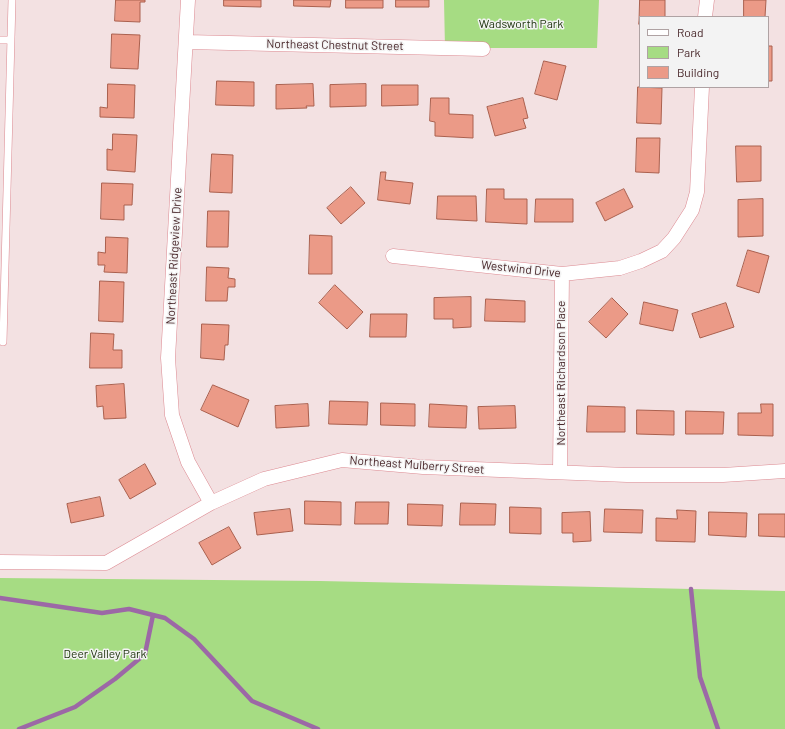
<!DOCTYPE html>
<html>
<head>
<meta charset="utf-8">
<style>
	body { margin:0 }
	#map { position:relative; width:785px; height:729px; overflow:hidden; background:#f3e1e2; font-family:Barlow,sans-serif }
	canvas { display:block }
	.legend { position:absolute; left:639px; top:16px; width:130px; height:72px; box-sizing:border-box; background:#f3f3f3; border:1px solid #afa2a3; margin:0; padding:5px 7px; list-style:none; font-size:12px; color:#49282b }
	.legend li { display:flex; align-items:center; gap:8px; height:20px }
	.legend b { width:20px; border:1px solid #afa2a3 }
</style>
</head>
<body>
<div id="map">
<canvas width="785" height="729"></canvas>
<ul class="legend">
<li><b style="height:5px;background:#fff"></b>Road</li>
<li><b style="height:11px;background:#a6dc83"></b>Park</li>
<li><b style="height:11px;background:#eb9a87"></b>Building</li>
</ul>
</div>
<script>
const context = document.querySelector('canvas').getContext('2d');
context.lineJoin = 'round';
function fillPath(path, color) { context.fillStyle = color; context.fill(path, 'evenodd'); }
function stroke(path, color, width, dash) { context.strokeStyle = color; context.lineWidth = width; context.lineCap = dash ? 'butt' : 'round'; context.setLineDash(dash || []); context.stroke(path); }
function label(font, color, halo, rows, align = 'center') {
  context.font = font + ' Barlow,sans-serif'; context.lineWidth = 3; context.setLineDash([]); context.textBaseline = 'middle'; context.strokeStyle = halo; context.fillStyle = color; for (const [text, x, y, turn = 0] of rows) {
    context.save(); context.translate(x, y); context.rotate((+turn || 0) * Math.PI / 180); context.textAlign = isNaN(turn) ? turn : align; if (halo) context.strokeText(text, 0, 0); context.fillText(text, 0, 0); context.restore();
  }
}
fillPath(new Path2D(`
	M444 0H599L597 48H445Z
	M0 578 320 581 785 591V729H0Z`), '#a6dc83');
stroke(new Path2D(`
	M691 589 700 677 718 729
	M0 598 102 613 129 609 165 618 194 639 252 701 318 729
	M19 729 75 707 115 679 145 654 153 615`), '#9c68a6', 4.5);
const building = new Path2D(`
	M116 0H145V2H140V22L115 21Z
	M224 0H261V7L224 6Z
	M294 0H331L330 7 294 6Z
	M346 0H383V8H346Z
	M396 0H429V7H396Z
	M640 0H665V17H640L639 24Z
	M744 0H766L765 17H744Z
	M112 34 140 35 138 69 111 68Z
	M768 46H772V81H768Z
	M544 61 566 66 557 100 535 94Z
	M217 81 254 82V106L216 105Z
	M108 84 135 85 134 118 100 117V107L107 108Z
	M313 84 314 106H306L307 108 276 109V85Z
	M366 84V106L330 107V85Z
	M382 85H418V105L382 106Z
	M638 87 662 88 661 124 637 123Z
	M431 98H449V114L473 115V138L435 136V122L430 121Z
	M523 98 528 118 523 119 526 128 495 136 487 107Z
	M113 134 137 135 135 172 107 170V149L112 150Z
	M637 138H660L659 173 636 172Z
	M736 146H761V181L737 182Z
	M212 154 233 155 232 193 210 192Z
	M381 172H386L385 180 413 183 410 204 378 200Z
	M102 183 133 184 132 205H124V220L101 219Z
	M351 187 365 203 341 224 327 208Z
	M487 189H504V199H527V224L486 222Z
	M624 189 633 207 605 221 596 203Z
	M438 196H476L477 221 437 219Z
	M536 199H573V222H535Z
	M763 199V236L738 237V200Z
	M208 211H229L228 247H207Z
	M310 235 332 236V274H309Z
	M106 237 128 238 127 273 104 272 105 265H98V252L105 253Z
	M748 250 769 256 759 293 737 286Z
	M207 267 229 268 228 278 235 279V287H228L227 301H206Z
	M100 281 124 282 123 322 99 321Z
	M335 285 363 312 347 329 319 303Z
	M471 297V327L453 328V319H434V298Z
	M612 298 628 314 606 338 589 322Z
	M486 299 525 301V322L485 321Z
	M644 302 678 310 673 331 640 324Z
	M726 303 734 327 700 338 692 314Z
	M371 314H407L406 337H370Z
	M202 324 229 325 228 345H225L224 360 201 358Z
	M91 333 114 334 113 350H122V368H90Z
	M124 384 126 418 104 419 103 406 97 407 96 386Z
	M213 385 249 400 238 427 201 410Z
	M330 401 368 402 367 425 329 424Z
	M381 403 415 404V426L381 425Z
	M308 404 309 426 276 428 275 406Z
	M430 404 467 406 466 428 429 427Z
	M761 404H773V436L738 435V413H761Z
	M515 406 516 428 479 429 478 407Z
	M588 406 625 407V432H587Z
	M637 410 674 411V435L637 434Z
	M686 411 724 412 723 434H686Z
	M145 464 156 484 130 499 119 480Z
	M100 497 104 516 71 523 67 504Z
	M305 501 341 502V525L305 524Z
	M356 502H389L388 524H355Z
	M461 503 496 504 495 525H460Z
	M408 504 443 505 442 526 408 525Z
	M510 507 541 508V534L510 533Z
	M290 509 293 531 257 535 254 513Z
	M605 509 643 510 642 533 604 532Z
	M677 510 696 511 695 542 656 541V518L677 519Z
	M590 512 591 541 573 542V533H562V513Z
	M709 512 747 513 746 537 709 535Z
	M759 514H785V537L759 536Z
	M229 527 241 548 212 565 199 543Z`);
fillPath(building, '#eb9a87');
stroke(building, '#aa604e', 1);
const service = new Path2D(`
	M0 40H11
	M3 342 12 0`);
const minor = new Path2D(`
	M188 0 168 358 172 415 188 462 211 503
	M705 17 707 0
	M187 42 483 49
	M393 256 562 274 620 268 641 261 662 251 674 238 692 210 697 192 702 87
	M560 471 562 274
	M0 562 106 563 211 503 264 479 342 460 423 467 627 475H723L785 471`);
stroke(service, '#dc8991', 8);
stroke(minor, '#dc8991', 15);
stroke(service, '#fff', 7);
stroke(minor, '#fff', 14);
label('12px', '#1b310a', '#f3f3f3', [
	["Wadsworth Park",521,24],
	["Deer Valley Park",105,654]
]);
label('12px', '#49282b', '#f3f3f3', [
	["Northeast Chestnut Street",335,45,1],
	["Northeast Ridgeview Drive",174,256,-87],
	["Westwind Drive",521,269,6],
	["Northeast Richardson Place",561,373,-90],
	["Northeast Mulberry Street",417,465,4]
]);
</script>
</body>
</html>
